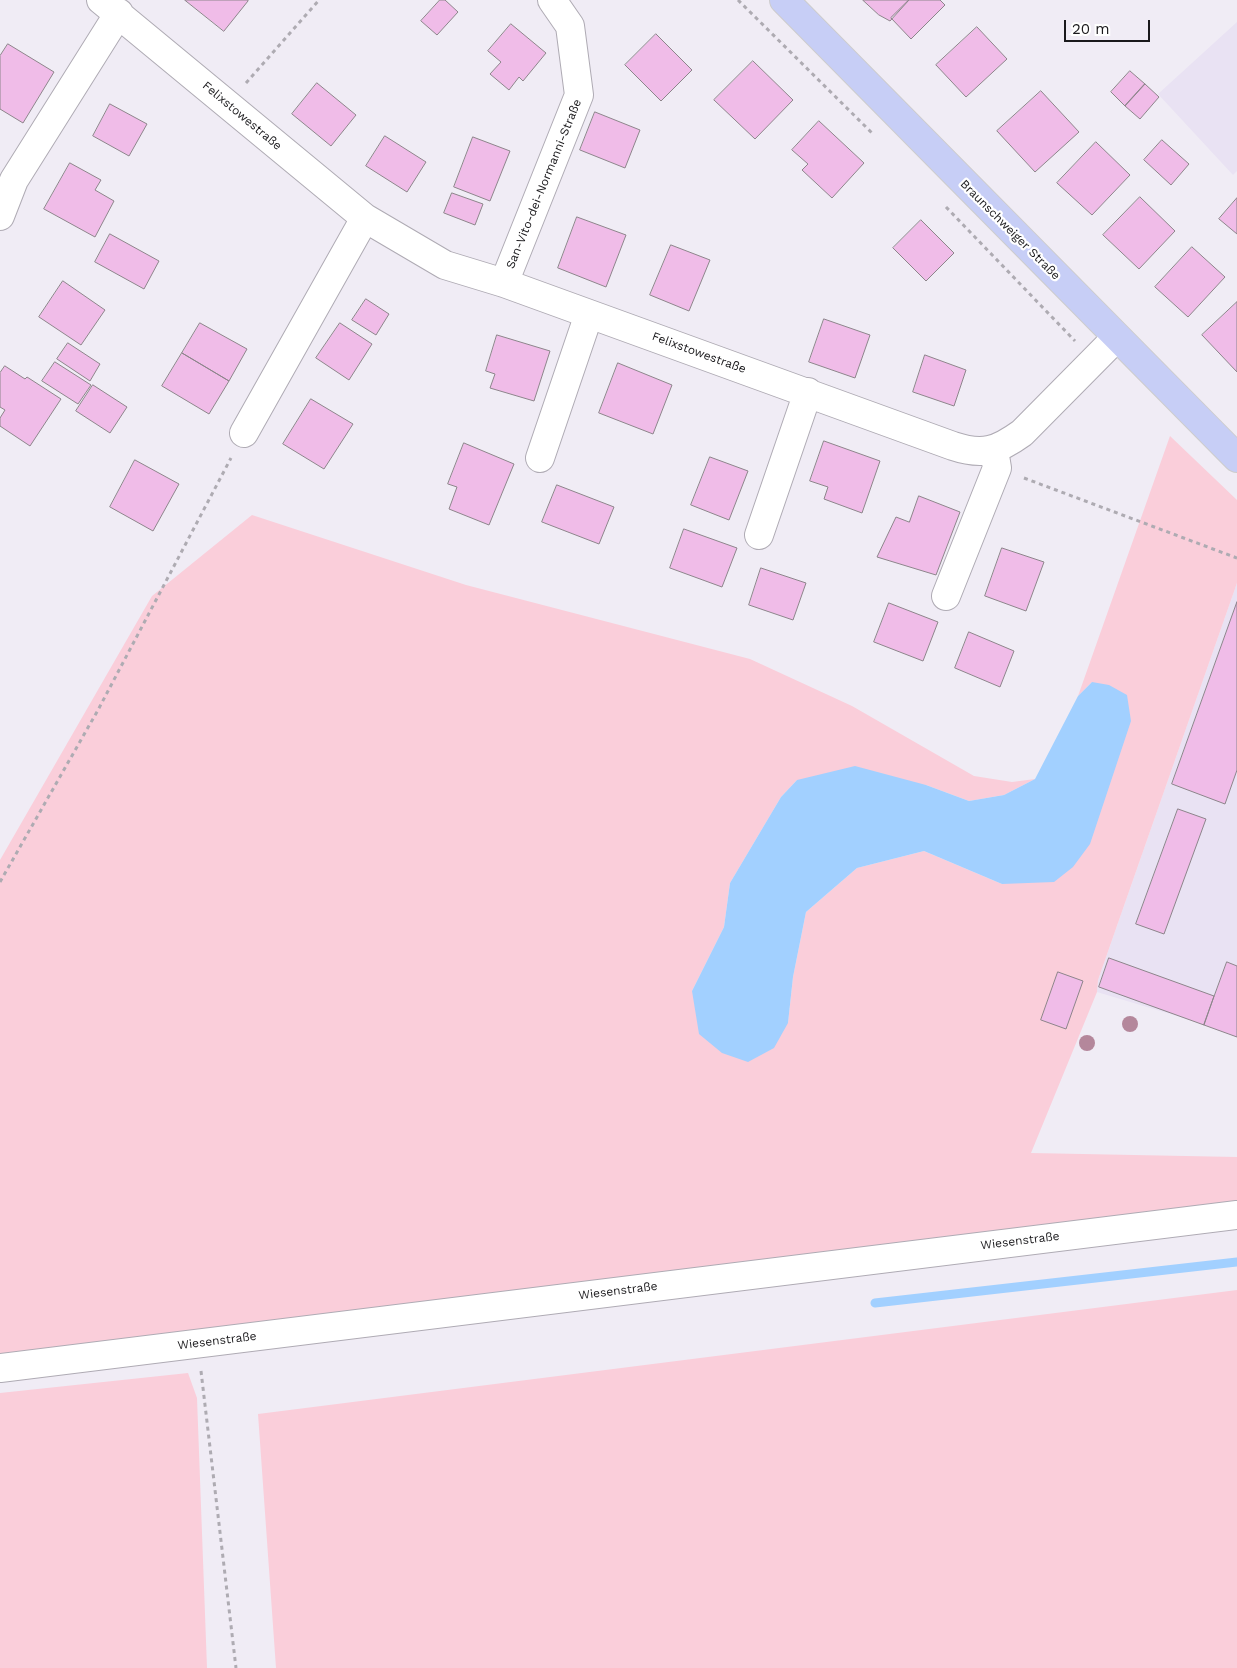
<!DOCTYPE html>
<html>
<head>
<meta charset="utf-8">
<style>
	body { margin:0 }
	#map { position:relative; width:1237px; height:1668px; overflow:hidden; background:#f0ecf5; font-family:"Work Sans",sans-serif }
	canvas { display:block }
	.scale { position:absolute; left:1064px; top:20px; width:86px; height:22px; box-sizing:border-box; border:2px solid #1a191c; border-top:0; padding-left:6px; font-size:15px; line-height:18px; white-space:nowrap; color:#1a191c; -webkit-text-stroke:4px #fff; paint-order:stroke }
</style>
</head>
<body>
<div id="map">
<canvas width="1237" height="1668"></canvas>
<div class="scale">20 m</div>
</div>
<script>
const context = document.querySelector('canvas').getContext('2d');
context.lineJoin = 'round';
function fillPath(path, color) { context.fillStyle = color; context.fill(path, 'evenodd'); }
function stroke(path, color, width, dash) { context.strokeStyle = color; context.lineWidth = width; context.lineCap = dash ? 'butt' : 'round'; context.setLineDash(dash || []); context.stroke(path); }
function label(font, color, halo, rows, align = 'center') {
  context.font = font + ' "Work Sans",sans-serif'; context.lineWidth = 4.5; context.setLineDash([]); context.textBaseline = 'middle'; context.strokeStyle = halo; context.fillStyle = color; for (const [text, x, y, turn = 0] of rows) {
    context.save(); context.translate(x, y); context.rotate((+turn || 0) * Math.PI / 180); context.textAlign = isNaN(turn) ? turn : align; if (halo) context.strokeText(text, 0, 0); context.fillText(text, 0, 0); context.restore();
  }
}
fillPath(new Path2D(`
	M1237 22V171L1233 175 1158 94Z
	M1237 583V1034L1097 992 1098 980Z`), '#e9e2f3');
fillPath(new Path2D(`
	M1170 436 1237 500V583L1098 980 1097 992 1031 1153 1237 1157V1210L0 1363V860L152 596 252 515 466 585 750 659 852 706 974 776 1012 782 1035 779 1004 795 969 801 926 785 797 780 781 797 730 883 724 927 692 991 788 1023 793 977 806 912 857 868 924 851 1002 884 1092 682 1078 696Z
	M1237 1290V1668H276L258 1414Z
	M188 1373 197 1398 207 1668H0V1393Z`), '#faceda');
fillPath(new Path2D(`
	M1092 682 1109 685 1127 695 1131 721 1090 844 1073 867 1054 882 1002 884 924 851 857 868 806 912 793 977 788 1023 774 1048 748 1062 722 1053 699 1034 692 991 724 927 730 883 781 797 797 780 855 766 926 785 969 801 1004 795 1035 779 1078 696Z`), '#a2d0ff');
stroke(new Path2D(`
	M875 1303 1237 1262`), '#a2d0ff', 9);
const building = new Path2D(`
	M185 0H248V1L224 31Z
	M440 0H445L458 12 437 35 421 21Z
	M863 0H909L890 21 879 15Z
	M909 0H940L945 5 911 39 891 18Z
	M511 24 546 53 523 81 519 77 509 90 490 74 501 62 488 51Z
	M977 27 1007 59 966 97 936 65Z
	M656 34 692 70 661 101 625 65Z
	M8 44 54 72 23 123 0 109V56Z
	M753 61 793 100 755 139 714 100Z
	M1130 71 1145 84 1125 106 1111 92Z
	M317 83 356 115 331 146 292 114Z
	M1145 84 1159 97 1140 119 1125 106Z
	M1041 91 1079 132 1035 172 997 131Z
	M110 104 147 124 129 156 93 136Z
	M595 112 640 130 625 168 580 150Z
	M819 121 864 163 832 198 802 170 808 164 792 150Z
	M385 136 426 162 407 192 366 166Z
	M473 137 510 151 490 201 454 187Z
	M1162 140 1189 164 1171 185 1144 160Z
	M1096 142 1130 175 1092 215 1057 183Z
	M70 163 101 180 95 190 114 201 95 237 44 209Z
	M452 193 483 204 475 225 444 213Z
	M1140 197 1175 231 1139 269 1103 235Z
	M1237 198V234L1219 219Z
	M577 217 626 235 606 287 558 268Z
	M921 220 954 253 926 281 893 248Z
	M110 234 159 261 144 289 95 262Z
	M671 245 710 260 689 311 650 295Z
	M1192 247 1225 277 1188 317 1155 287Z
	M63 281 105 310 81 345 39 317Z
	M366 299 389 314 376 335 352 320Z
	M1237 302V372L1202 335Z
	M824 319 870 335 855 378 809 362Z
	M200 323 247 349 229 381 182 353Z
	M340 323 372 344 349 380 316 358Z
	M497 335 550 351 534 401 490 388 495 374 486 371Z
	M68 343 100 364 90 381 57 359Z
	M182 353 229 381 209 414 162 386Z
	M925 355 966 370 954 406 913 392Z
	M55 362 91 385 78 404 42 381Z
	M618 363 672 385 653 434 599 413Z
	M5 366 25 379 27 377 61 399 30 446 0 426V418L5 410 0 407V373Z
	M93 385 127 407 110 433 76 411Z
	M311 399 353 424 324 469 283 444Z
	M824 441 880 461 862 513 824 499 828 487 810 481Z
	M464 443 514 464 489 525 449 509 457 487 448 484Z
	M710 457 748 471 729 520 691 505Z
	M135 460 179 484 153 531 110 507Z
	M557 485 614 507 599 544 542 522Z
	M919 496 960 512 936 575 877 557 896 517 909 522Z
	M684 529 737 548 722 587 670 568Z
	M1002 548 1044 562 1026 611 985 596Z
	M761 568 806 583 793 620 749 605Z
	M1237 602V770L1225 804 1172 784Z
	M889 603 938 622 923 661 874 642Z
	M969 632 1014 651 1000 687 955 668Z
	M1178 809 1206 819 1164 934 1136 924Z
	M1109 958 1214 996 1204 1025 1099 987Z
	M1227 962 1237 966V1037L1204 1025Z
	M1058 972 1083 981 1066 1029 1041 1020Z`);
fillPath(building, '#f0bce8');
stroke(building, '#8d858b', 1);
const minor = new Path2D(`
	M101 0 365 218 445 265 504 283 953 446C983 456 997 451 1022 433L1116 338
	M0 216 14 180 119 13
	M504 283 579 95 570 26 552 0
	M244 433 365 218
	M540 458 589 314
	M759 535 808 392
	M946 596 997 468 994 450
	M0 1368 1237 1215`);
const major = new Path2D(`
	M784 0 1237 458`);
stroke(minor, '#afabb4', 30);
stroke(major, '#cdcccd', 30);
stroke(new Path2D(`
	M738 0 873 134
	M246 83 319 0
	M946 207 1075 341
	M1024 478 1237 558
	M0 882 98 710 231 458
	M201 1371 236 1668`), '#aeabb2', 3, [4, 4]);
stroke(minor, '#fff', 28);
stroke(major, '#c7cef6', 28);
context.fillStyle = '#b4879b';
for (const [x, y] of [
	[1130,1024],
	[1087,1043]
]) { context.beginPath(); context.arc(x, y, 8, 0, 2 * Math.PI); context.fill(); }
label('12px', '#1a191c', '#fff', [
	["Felixstowestraße",242,116,40],
	["San-Vito-dei-Normanni-Straße",544,184,-68],
	["Braunschweiger Straße",1010,230,45],
	["Felixstowestraße",699,353,20],
	["Wiesenstraße",1020,1241,-7],
	["Wiesenstraße",618,1291,-7],
	["Wiesenstraße",217,1341,-7]
]);
</script>
</body>
</html>
